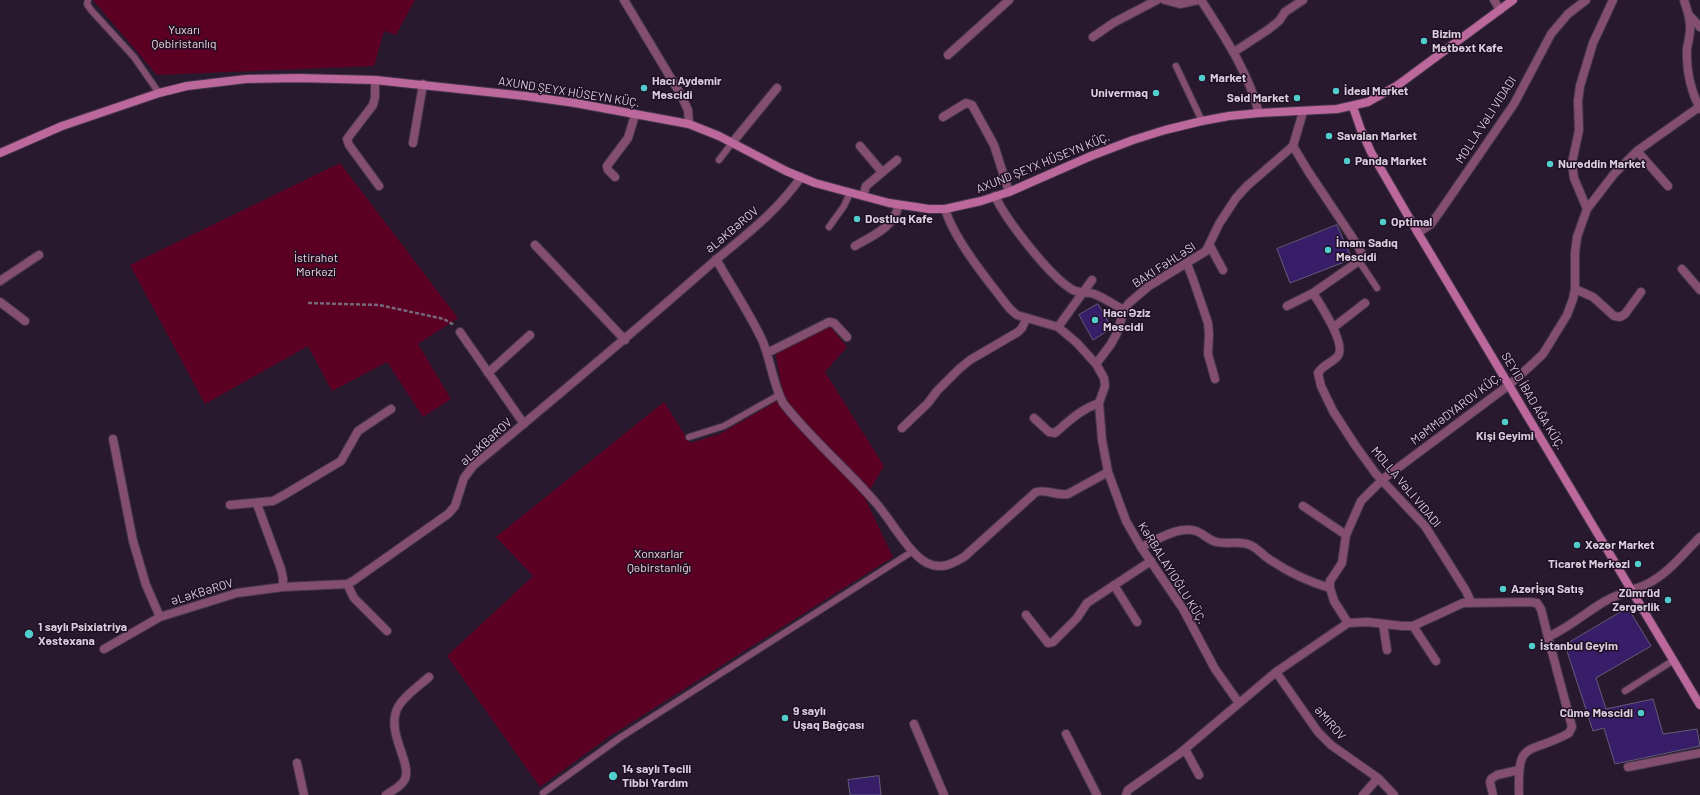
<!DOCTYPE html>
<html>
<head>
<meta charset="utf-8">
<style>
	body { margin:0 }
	canvas { display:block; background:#29192e }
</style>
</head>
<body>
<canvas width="1700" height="795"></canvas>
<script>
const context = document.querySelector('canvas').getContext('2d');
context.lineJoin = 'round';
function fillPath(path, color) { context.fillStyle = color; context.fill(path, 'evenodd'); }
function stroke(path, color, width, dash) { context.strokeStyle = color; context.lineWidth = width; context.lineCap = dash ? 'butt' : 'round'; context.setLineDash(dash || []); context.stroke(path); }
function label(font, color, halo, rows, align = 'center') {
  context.font = font + ' Barlow,sans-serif'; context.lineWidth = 3; context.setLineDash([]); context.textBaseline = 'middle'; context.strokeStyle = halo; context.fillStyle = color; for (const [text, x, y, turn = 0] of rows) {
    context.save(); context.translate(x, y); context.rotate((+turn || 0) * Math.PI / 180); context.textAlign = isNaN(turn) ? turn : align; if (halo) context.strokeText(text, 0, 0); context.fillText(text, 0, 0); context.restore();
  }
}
fillPath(new Path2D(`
	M93 0H415L396 35 384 31 374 66 157 75Z
	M340 163 458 318 418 344 451 399 423 417 387 362 332 391 308 346 205 404 130 265Z
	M830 326 847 347 825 372 884 466 865 498 893 557 610 736 540 787 447 656 533 576 496 537 664 402 690 443 720 434 784 397 775 352Z`), '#5b0022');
const building = new Path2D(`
	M1337 225 1352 259 1290 283 1277 249Z
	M1098 304 1112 328 1093 340 1079 315Z
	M1628 608 1651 646 1596 678 1606 709 1653 699 1663 734 1697 729 1700 746 1615 764 1604 728 1593 731 1565 645Z
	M879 776 881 795H850L848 780Z`);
fillPath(building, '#381d68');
stroke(building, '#625c79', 1);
const lane = new Path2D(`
	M88 0 87 4 91 10 134 57 159 93
	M1176 66 1202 121
	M719 160 732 143
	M829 227 844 206 850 193
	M1359 261 1377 288
	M689 437 724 426 779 395
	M1625 691 1674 660
	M543 793 621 737 913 551`);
const street = new Path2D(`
	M624 0 681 95 688 110 689 124
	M1165 0 1180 4 1198 0
	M1201 0C1224 36 1248 71 1259 113
	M1494 0 1500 10
	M1684 0C1687 10 1691 19 1690 30 1690 36 1688 42 1687 49 1686 69 1691 91 1700 109
	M1689 15 1700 27
	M1093 37 1113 23 1157 0
	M1234 52 1269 29 1279 21 1285 12 1303 0
	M948 55 1009 0
	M375 80V97L373 105 347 139 349 145 379 186
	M943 117 966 103 972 105 994 145 1009 192
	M413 143 423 84
	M732 143 777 88
	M860 146 882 172
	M1293 146 1308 171 1358 246 1362 254 1359 261 1313 293C1320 304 1348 346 1337 357 1330 364 1324 364 1318 373L1321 386 1333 411 1355 445 1376 474 1425 526 1466 591 1471 602
	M1637 151 1668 186
	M615 177 608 170 607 166 628 138 635 115
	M863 196 866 186 897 160
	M995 196C1006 220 1051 278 1073 290 1080 293 1088 292 1094 294 1105 298 1114 305 1124 310
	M945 209C955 241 988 281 1010 309L1017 315 1058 327 1077 343 1096 364 1104 378 1105 386 1099 403 1102 440 1108 472 1126 521 1141 547 1183 609 1215 669 1239 703
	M1587 209 1574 178 1572 163 1579 130 1578 101 1580 86 1593 43 1613 0
	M1418 233 1431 224 1439 213 1514 104 1551 34 1568 14 1586 0
	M535 245 625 340
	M855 246C875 234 892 229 899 205
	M1210 246 1223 270
	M716 259C731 286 751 315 763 342 771 362 773 384 783 403 811 439 847 469 876 503 891 520 909 554 927 563 941 570 952 564 964 557L1036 492C1047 489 1056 496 1068 494L1108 472
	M1187 264 1193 279 1208 323 1209 334 1208 354 1215 379
	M1682 269 1700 290
	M0 281 39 255
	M1575 289 1593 297 1614 316 1620 317 1625 314 1641 292
	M0 302 25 321
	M1287 306 1313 293
	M1058 327 1092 280
	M1334 327 1365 303
	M460 332 524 424
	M767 353 829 322 834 323 847 337
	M1096 364 1111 344 1117 333 1124 310 1129 303 1149 286 1206 251 1219 224 1236 198 1247 186 1293 146 1303 112
	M488 373 530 335
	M1034 418 1049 432 1055 433C1069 421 1081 409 1099 403
	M902 428 928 403 937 391 959 369 970 360 1018 332 1022 328 1026 319
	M113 439 133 541 146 585 160 617
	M257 504 281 569 283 578V587
	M230 505 273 501 284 495 341 461 358 431 391 409
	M1303 506 1346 535
	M1141 547C1156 541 1178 525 1196 531 1203 533 1209 541 1217 542 1228 545 1239 540 1250 545 1258 548 1264 557 1272 561 1290 573 1309 582 1330 588
	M347 584 354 598 387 631
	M1114 585 1137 622
	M1026 615 1048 643 1053 642 1077 618 1087 603 1151 561
	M1348 623 1334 601 1330 588V581L1342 563 1346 535 1361 501 1383 479 1509 385 1528 368 1543 354 1567 315 1573 299 1575 289V253L1577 237 1587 209 1614 174 1637 151 1699 107
	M1383 624 1387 650
	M1413 626 1436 661
	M104 649 160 617 237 593 283 587 347 584 353 581 448 514 455 506 464 478 473 466C550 402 627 338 703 271 737 241 775 215 801 177
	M1276 672 1318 732 1331 745 1378 778 1394 795
	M914 724 944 795
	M1066 734 1097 795
	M1185 749 1199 775
	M297 763 304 795
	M1628 767 1700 753
	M386 795C392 791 402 786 405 779 412 762 385 732 398 707 405 695 419 686 429 677
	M1126 795 1128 790 1179 754 1276 672 1348 623 1368 622 1402 626H1413L1463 603 1530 602 1537 603 1541 609 1548 637C1568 628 1584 614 1602 603 1616 594 1632 591 1647 584 1668 574 1684 553 1700 537
	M1363 795 1378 778
	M1493 795 1490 782 1491 779 1497 775 1519 770
	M1519 795C1517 737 1528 756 1569 733L1572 727 1548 637`);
const secondary = new Path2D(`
	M1353 107 1361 130 1371 152 1418 233 1700 705
	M0 153 62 126 159 93 187 86 246 79 298 78 375 80 525 96 575 103 689 124 719 136 786 171 815 183 889 203 929 209H945L981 201 1009 192 1091 156 1133 140 1165 130 1202 121 1229 116 1259 113 1337 109 1368 102 1398 85 1513 0`);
stroke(lane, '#45364a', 8);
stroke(street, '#45364a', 10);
stroke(secondary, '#45364a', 10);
stroke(new Path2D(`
	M308 303 379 305 444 319 454 325`), '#76687a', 2.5, [4, 2]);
stroke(lane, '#844f6f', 6);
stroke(street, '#844f6f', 8);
stroke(secondary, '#bc689c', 8);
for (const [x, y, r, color] of [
	[1424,41,4,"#52cdcd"],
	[1202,78,4,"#52cdcd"],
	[644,88,4,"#52cdcd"],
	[1336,91,4,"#52cdcd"],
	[1156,93,4,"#52cdcd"],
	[1297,98,4,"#52cdcd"],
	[1329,136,4,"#52cdcd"],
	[1347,161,4,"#52cdcd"],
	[1550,164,4,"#52cdcd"],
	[857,219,4,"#52cdcd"],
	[1383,222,4,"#52cdcd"],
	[1328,250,4,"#52cdcd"],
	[1095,320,4,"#52cdcd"],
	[1505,422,4,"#52cdcd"],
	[1577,545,4,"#52cdcd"],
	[1638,564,4,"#52cdcd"],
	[1503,589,4,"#52cdcd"],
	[1668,600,4,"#52cdcd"],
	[29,634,5,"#52cdcd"],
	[1532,646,4,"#52cdcd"],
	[1641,713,4,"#52cdcd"],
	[785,718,4,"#52cdcd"],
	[613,776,5,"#52cdcd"]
]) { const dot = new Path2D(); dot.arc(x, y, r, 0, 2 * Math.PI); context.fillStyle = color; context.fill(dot); stroke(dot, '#200f24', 1.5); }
label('12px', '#eed3d6', '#200f24', [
	["Yuxarı",184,30],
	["Qəbiristanlıq",184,44],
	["İstirahət",316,258],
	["Mərkəzi",316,272],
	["Xonxarlar",659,554],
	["Qəbirstanlığı",659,568]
]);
label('bold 12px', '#d9cedc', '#200f24', [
	["Bizim",1432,34],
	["Mətbəxt Kafe",1432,48],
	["Market",1210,78],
	["Hacı Aydəmir",652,81],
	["Məscidi",652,95],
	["İdeal Market",1344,91],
	["Univermaq",1148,93,"right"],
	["Səid Market",1289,98,"right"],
	["Savalan Market",1337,136],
	["Panda Market",1355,161],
	["Nurəddin Market",1558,164],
	["Dostluq Kafe",865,219],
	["Optimal",1391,222],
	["İmam Sadıq",1336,243],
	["Məscidi",1336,257],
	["Hacı Əziz",1103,313],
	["Məscidi",1103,327],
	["Kişi Geyimi",1505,436,"center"],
	["Xəzər Market",1585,545],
	["Ticarət Mərkəzi",1630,564,"right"],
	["Azərİşıq Satış",1511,589],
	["Zümrüd",1660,593,"right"],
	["Zərgərlik",1660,607,"right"],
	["1 saylı Psixiatriya",38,627],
	["Xəstəxana",38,641],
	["İstanbul Geyim",1540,646],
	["9 saylı",793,711],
	["Uşaq Bağçası",793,725],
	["Cümə Məscidi",1633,713,"right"],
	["14 saylı Təcili",622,769],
	["Tibbi Yardım",622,783]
], 'left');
label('12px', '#d9cedc', '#200f24', [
	["AXUND ŞEYX HÜSEYN KÜÇ.",569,92,9],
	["MOLLA VƏLI VIDADI",1486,120,-57],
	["AXUND ŞEYX HÜSEYN KÜÇ.",1043,163,-22],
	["ƏLƏKBƏROV",732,230,-40],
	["BAKI FƏHLƏSI",1164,265,-33],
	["SEYID İBAD AĞA KÜÇ.",1533,401,59],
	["MƏMMƏDYAROV KÜÇ.",1456,409,-37],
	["ƏLƏKBƏROV",486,442,-42],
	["MOLLA VƏLI VIDADI",1406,487,50],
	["KƏRBALAYIOĞLU KÜÇ.",1172,573,58],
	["ƏLƏKBƏROV",202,592,-17],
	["ƏMIROV",1330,723,49]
]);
</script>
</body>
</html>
